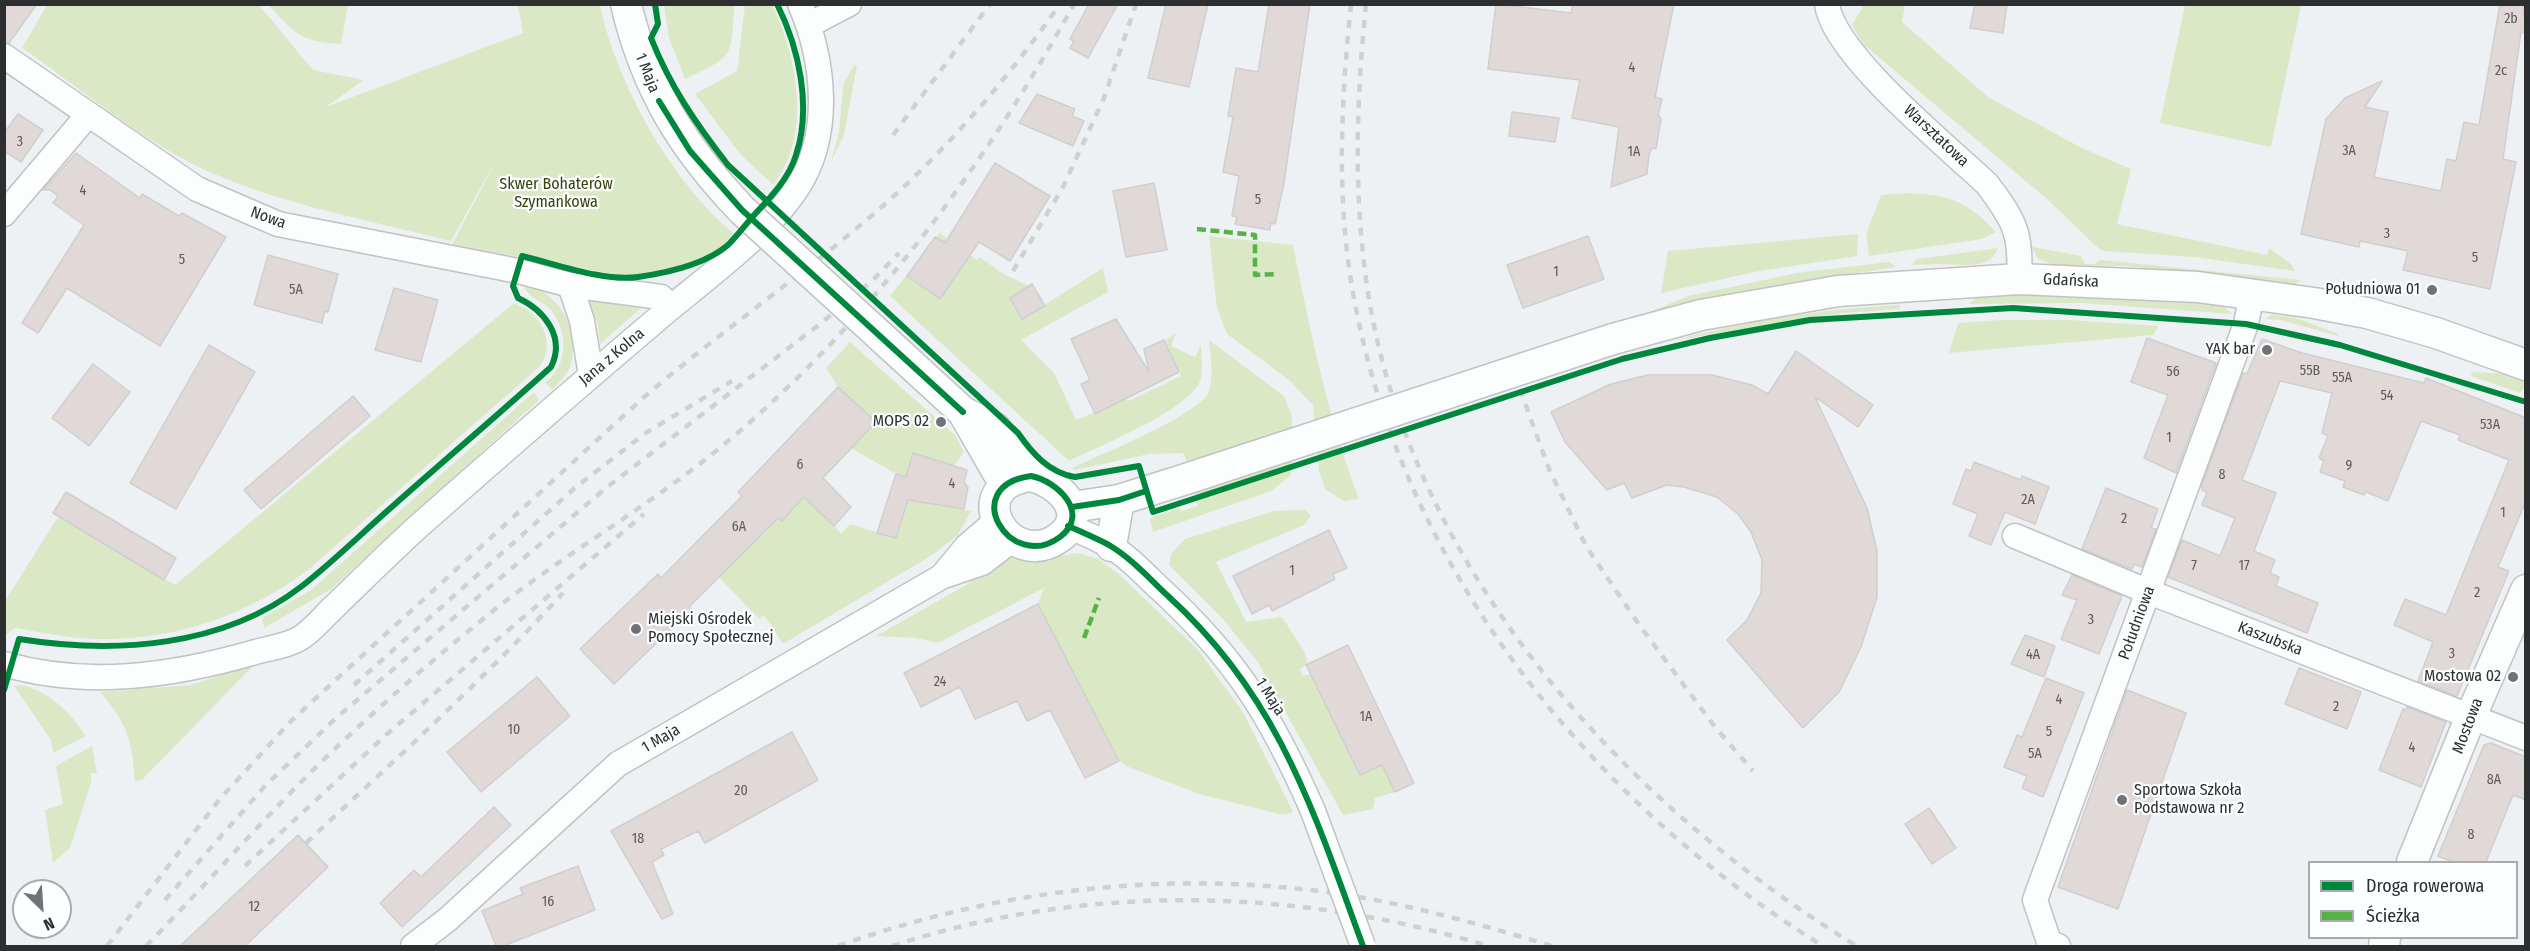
<!DOCTYPE html>
<html>
<head>
<meta charset="utf-8">
<style>
	body { margin:0 }
	#map { position:relative; width:2530px; height:951px; overflow:hidden; background:#eef1f4; font-family:"Fira Sans Condensed",sans-serif }
	canvas { display:block }
	.frame { position:absolute; inset:0; border:6px solid #2c2e30; pointer-events:none }
	.legend { position:absolute; left:2308px; top:861px; width:210px; height:78px; box-sizing:border-box; background:#fdfeff; border:2px solid #a9abac; margin:0; padding:8px 10px; list-style:none; font-size:18px; color:#2c2e30 }
	.legend li { display:flex; align-items:center; gap:12px; height:30px }
	.legend b { width:30px; border:2px solid #a9abac }
	.north { position:absolute; left:12px; top:879px; width:60px; height:60px; box-sizing:border-box; background:#fdfeff; border:2px solid #a9abac; border-radius:50%; rotate:155deg; font-size:16px; font-weight:700; line-height:24px; text-align:center; color:#2c2e30 }
	.north::after { content:''; display:block; margin:auto; width:21px; height:27px; background:#707275; clip-path:polygon(50% 0,100% 100%,50% 72%,0 100%) }
</style>
</head>
<body>
<div id="map">
<canvas width="2530" height="951"></canvas>
<div class="frame"></div>
<ul class="legend">
<li><b style="height:8px;background:#00873e"></b>Droga rowerowa</li>
<li><b style="height:8px;background:#56b246"></b>Ścieżka</li>
</ul>
<div class="north">N</div>
</div>
<script>
const context = document.querySelector('canvas').getContext('2d');
context.lineJoin = 'round';
function fillPath(path, color) { context.fillStyle = color; context.fill(path, 'evenodd'); }
function stroke(path, color, width, dash) { context.strokeStyle = color; context.lineWidth = width; context.lineCap = dash ? 'butt' : 'round'; context.setLineDash(dash || []); context.stroke(path); }
function label(font, color, halo, rows, align = 'center') {
  context.font = font + ' "Fira Sans Condensed",sans-serif'; context.lineWidth = 4.5; context.setLineDash([]); context.textBaseline = 'middle'; context.strokeStyle = halo; context.fillStyle = color; for (const [text, x, y, turn = 0] of rows) {
    context.save(); context.translate(x, y); context.rotate((+turn || 0) * Math.PI / 180); context.textAlign = isNaN(turn) ? turn : align; if (halo) context.strokeText(text, 0, 0); context.fillText(text, 0, 0); context.restore();
  }
}
fillPath(new Path2D(`
	M47 5H259L313 70 364 80 326 107 523 33 518 5H600C616 83 673 185 736 235 709 266 658 277 619 278L618 275 452 245 499 155 451 241C368 220 283 205 205 170 144 142 78 87 22 48Z
	M269 5H348L341 44C302 42 294 34 269 5Z
	M664 5H735C729 61 736 54 685 79L669 38Z
	M745 5H772C797 56 813 136 773 185L740 154 695 94 737 71Z
	M1864 5H1905L1902 22 1988 97 2080 147 2131 169 2117 224 2267 255 2269 248 2292 265 2295 271 2194 257 2104 251 2097 247 2047 199 1864 45 1852 25Z
	M2185 5H2301L2271 147 2160 123Z
	M854 65 857 66 844 135 831 162 839 132 843 85Z
	M1908 193C1950 195 1967 201 1996 232L1982 239 1869 256 1866 234 1881 195Z
	M940 233 977 260 980 257 1002 273 1029 286 1010 298 1022 319 1103 268 1108 292 1021 340 1054 373 1076 420 1126 399 1128 401 1181 376 1165 340 1176 333 1171 346 1195 357 1201 345C1201 355 1203 368 1201 378 1195 408 1097 447 1069 461L890 296Z
	M1858 234 1857 256 1754 272 1661 293 1668 251Z
	M1209 236 1293 245C1310 330 1328 418 1359 499L1344 501 1326 490 1319 472 1313 405 1289 380 1227 334 1217 308Z
	M2032 247 2081 256 2085 264H2094L2100 260 2301 280 2294 285H2288L2127 266 2055 265 2038 259Z
	M1998 248C1990 270 1966 265 1947 264 1935 264 1924 265 1912 265L1917 259Z
	M1889 262 1896 267 1755 289 1640 316 1688 296 1797 273Z
	M524 285C560 290 582 334 570 367 566 376 558 383 553 390L545 382C569 365 568 332 551 310 543 301 526 297 524 285Z
	M2019 294 2105 295 2223 305 2232 314 2081 303 1968 304 1981 295Z
	M586 300 641 308 600 344 598 324Z
	M514 303C519 307 526 308 530 312 547 326 553 349 539 367L308 570C251 613 179 639 107 639 76 640 45 633 15 628L5 635V601L58 517 175 585Z
	M1900 305V309L1844 313 1670 341C1746 322 1822 308 1900 305Z
	M2271 315 2293 317 2339 334 2338 336 2281 320 2265 319Z
	M2001 320H2070L2158 326 2154 335 1949 353 1958 323Z
	M1209 340 1284 396 1292 416 1291 475 1271 491 1153 532 1150 518 1180 508 1181 511 1198 506 1184 453 1149 454 1075 470 1072 468C1099 455 1200 415 1209 391 1214 375 1210 356 1209 340Z
	M850 342 955 435 964 452 944 479 934 504 971 511 958 535 934 554 783 644 764 615 759 619 715 573 755 531 761 536 768 529 773 513 782 521 808 494 841 534 850 524 896 538 910 491 919 481 896 474 851 448 875 422 838 387 826 368Z
	M2472 372 2508 374 2525 380V386L2520 393 2471 376Z
	M534 392 539 400 331 589 264 628 262 618 311 590Z
	M1305 510 1311 515 1304 525 1216 562 1246 622 1282 617 1304 651 1308 664 1300 669 1303 676 1310 674 1360 775 1382 765 1395 792 1375 798 1373 809 1343 815 1257 661 1221 617 1169 565 1171 554 1185 539 1274 511Z
	M1078 553 1098 559 1119 574 1198 650 1243 712 1293 812 1283 815 1199 794 1126 766 1118 759 1038 604 1044 588 938 643 916 638 876 636 961 588 1007 558 1042 559Z
	M244 667H252L142 780 135 781C132 740 127 723 100 692L191 685Z
	M22 685C50 692 70 712 86 736L53 753 51 740 14 686Z
	M92 746 97 773H91V783L70 848 53 863 45 810 63 804 56 766Z`), '#dbe8c6');
const building = new Path2D(`
	M4 4H37L9 43 4 42Z
	M1089 4H1118L1088 58 1070 48 1074 41 1070 39Z
	M1166 4H1208L1189 87 1148 78Z
	M1269 4H1310L1284 183 1275 224 1271 223 1270 230 1235 224 1237 217 1232 216 1239 176 1223 172 1233 117 1228 116 1236 68 1258 72Z
	M1496 4 1571 13 1573 4H1674L1655 97 1662 99 1658 115 1661 119 1656 149 1652 148 1649 154 1647 174 1611 187 1619 127 1572 118 1580 80 1488 69Z
	M1975 4H2007L2003 33 1970 28Z
	M2500 4H2523L2526 32H2521L2503 159 2516 162 2490 289 2403 270 2408 251 2360 241 2359 247 2301 234 2326 119 2345 98 2382 81 2365 107 2388 112 2374 177 2441 191 2447 159 2456 161 2464 122 2479 125Z
	M1037 94 1075 109 1072 116 1084 121 1073 146 1019 123Z
	M1512 112 1559 118 1555 142 1509 136Z
	M18 114 43 130 21 162 4 151V133Z
	M76 153 140 198 142 194 179 216 182 213 226 237 160 346 67 288 38 333 22 323 84 225 53 203 58 196 50 190H43Z
	M995 163 1050 196 1010 261 979 242 940 299 907 276 935 237 945 243Z
	M1154 183 1167 250 1126 257 1113 191Z
	M1588 236 1604 279 1523 308 1507 265Z
	M268 255 338 274 328 312 325 311 322 323 254 305Z
	M1032 284 1045 306 1022 319 1010 298Z
	M394 288 438 300 421 362 375 350Z
	M1116 319 1149 372 1144 349 1164 340 1179 372 1095 414 1081 384 1090 380 1071 339Z
	M2147 338 2216 363 2176 473 2144 458 2168 395 2131 382Z
	M2262 339 2302 353 2424 383 2426 378 2526 418V501L2498 567 2509 571 2457 696 2418 681 2433 642 2394 625 2405 599 2446 615 2509 460 2458 440 2460 435 2421 421 2388 501 2366 492 2364 495 2343 487 2345 481 2320 472 2324 461 2319 458 2328 436 2322 433 2332 393 2280 381 2242 480 2276 493 2254 551 2275 560 2270 573 2279 577 2276 586 2318 603 2307 633 2168 577 2182 540 2220 556 2235 518 2202 505 2207 492 2202 490V485L2243 373 2247 374Z
	M209 345 255 372 176 509 130 483Z
	M1796 351 1873 405 1858 427 1815 397 1867 508 1877 551V597L1861 647 1839 692 1803 728 1727 640 1747 620 1761 593 1762 560 1751 532 1738 514 1717 497 1684 487 1667 485 1632 498 1624 483 1607 490 1565 442 1551 412 1611 384 1648 375H1712L1752 385 1768 394Z
	M93 364 130 392 89 446 52 418Z
	M838 387 876 422 823 478 851 507 834 526 804 497 782 521 778 518 689 607 692 609 614 684 580 649 658 574 661 578 742 496 738 492Z
	M353 396 370 416 261 509 244 490Z
	M913 453 967 470 964 482 968 487 964 509 908 500 896 538 877 533 896 474 906 477Z
	M1974 462 2021 480 2022 476 2049 487 2035 524 2005 512 1991 545 1969 536 1978 514 1953 504 1966 469 1971 471Z
	M2106 488 2158 509 2151 528 2156 529 2142 567 2134 564 2132 569 2082 549Z
	M66 492 176 558 164 580 53 513Z
	M1329 530 1347 568 1333 574 1335 579 1272 611 1269 605 1252 614 1233 576Z
	M2072 575 2122 596 2099 654 2061 639 2077 600 2062 595Z
	M1038 604 1119 761 1085 778 1050 710 1027 721 1017 701 975 719 960 687 921 707 904 673Z
	M2025 635 2055 646 2044 677 2011 664Z
	M1348 645 1414 783 1395 792 1382 765 1360 775 1306 665Z
	M2299 668 2361 692 2347 729 2285 704Z
	M537 677 570 716 481 792 447 752Z
	M2046 678 2084 693 2043 797 2022 788 2027 776 2004 767 2017 735 2022 737Z
	M2127 690 2186 713 2118 909 2058 887Z
	M2407 707 2446 722 2421 787 2379 770 2403 709 2406 710Z
	M792 732 818 780 705 843 698 831 661 849 664 855 652 862 673 914 662 919 611 831Z
	M2491 743 2526 757V800L2513 795 2486 862H2453L2438 856 2484 745Z
	M494 807 511 825 402 927 380 903 414 870 421 877Z
	M1929 808 1956 848 1932 864 1905 824Z
	M298 835 328 867 245 946H180Z
	M578 866 595 910 503 946H496L482 911 523 894 520 888Z`);
fillPath(building, '#e0d9d8');
stroke(building, '#cfcfd0', 1.5);
const minor = new Path2D(`
	M1827 4C1833 54 1948 147 1987 184 2014 220 2022 233 2019 279
	M809 25 849 4
	M4 56 197 189 278 224 518 271 570 285 661 297 671 307
	M4 214 88 115
	M570 285 582 321 591 375
	M1068 526C1082 532 1097 538 1110 546 1128 556 1143 573 1158 587 1235 657 1272 717 1313 811
	M2015 536 2149 592 2526 738
	M943 575 967 546 996 521
	M4 664C87 688 171 676 252 653 267 648 289 646 302 637 314 629 325 615 336 605 364 578 392 550 421 524 498 456 576 388 655 321 701 281 766 237 799 185 832 132 824 59 800 4
	M413 946 447 920 618 764 941 577 982 563 1012 540
	M2058 946 2049 942 2035 900 2246 324 2252 293`);
const tertiary = new Path2D(`
	M626 4C646 89 683 148 742 210
	M878 334 963 412 995 428 1031 476
	M1613 339 1701 315 1838 291 2019 279 2198 287 2314 303 2367 313 2436 333 2526 365
	M963 412 1005 485
	M1031 476C1057 481 1091 513 1060 537 1010 574 957 486 1031 476Z
	M1072 507 1119 500 1186 479
	M1111 546 1119 500
	M2412 862 2471 716 2526 590
	M2384 946 2385 938`);
stroke(minor, '#c0c2c4', 27);
stroke(tertiary, '#c0c2c4', 33);
stroke(minor, '#fcfdfd', 24);
stroke(tertiary, '#fcfdfd', 30);
stroke(new Path2D(`
	M1351 4C1342 91 1337 181 1349 268 1390 553 1582 797 1823 946
	M1366 4C1356 103 1353 201 1369 299 1415 574 1626 806 1857 946
	M893 135 990 4
	M1013 271 1063 187 1104 98 1136 4
	M1509 359 1549 469 1586 546 1640 626 1715 727 1753 771
	M354 685 576 487 647 432 732 381
	M306 843C393 762 482 681 563 593
	M245 866 387 734 644 514
	M165 900 265 786 336 718 606 488 820 324 873 280 899 253
	M107 946 219 800 291 721 643 398C721 331 806 273 884 205 950 146 1009 77 1060 4
	M146 946C199 892 249 835 302 781 365 718 434 658 503 603 572 550 648 506 716 451 864 330 982 171 1074 4
	M838 946C999 889 1171 869 1340 894 1412 905 1483 925 1552 946
	M892 946C1085 883 1295 887 1488 946`), '#cfd0d0', 4.5, [8, 8]);
const minorBridge = new Path2D(`
	M1313 811 1363 946`);
const tertiaryBridge = new Path2D(`
	M742 210 878 334
	M1186 479 1613 339`);
stroke(minorBridge, '#c0c2c4', 27, []);
stroke(tertiaryBridge, '#c0c2c4', 33, []);
stroke(minorBridge, '#fcfdfd', 24);
stroke(tertiaryBridge, '#fcfdfd', 30);
stroke(new Path2D(`
	M1197 229 1255 235V275L1277 274
	M1084 638 1099 598`), '#56b246', 4.5, [9, 4.5]);
stroke(new Path2D(`
	M655 4 658 24 651 38C670 86 696 124 728 165L1018 433C1032 453 1049 473 1075 477L1139 466 1153 512 1622 359 1710 338 1810 320 2013 308 2246 324 2340 345 2526 402
	M659 101 690 151 742 210 963 412
	M1031 476C1057 481 1091 513 1060 537 1010 574 957 486 1031 476Z
	M1072 507 1119 500 1146 491
	M1068 526C1082 532 1096 538 1109 545 1131 558 1150 579 1168 596 1279 697 1313 810 1363 946
	M4 690 19 639C114 654 222 648 302 586 334 561 363 532 394 505 446 459 499 414 551 367 566 337 544 310 518 298L513 286 522 256C556 264 605 282 638 277 666 273 706 264 728 245 737 236 746 224 755 214 771 197 789 178 796 155 812 107 799 48 777 4`), '#00873e', 6);
for (const [x, y, r, color] of [
	[2432,290,6,"#707275"],
	[2267,350,6,"#707275"],
	[941,422,6,"#707275"],
	[636,629,6,"#707275"],
	[2513,677,6,"#707275"],
	[2122,800,6,"#707275"]
]) { const dot = new Path2D(); dot.arc(x, y, r, 0, 2 * Math.PI); context.fillStyle = color; context.fill(dot); stroke(dot, '#fdfeff', 2); }
label('14px', '#5b5a5c', null, [
	["2b",2511,19],
	["4",1632,68],
	["2c",2501,71],
	["3",20,142],
	["3A",2349,151],
	["1A",1634,152],
	["4",83,191],
	["5",1258,200],
	["3",2387,234],
	["5",2475,258],
	["5",182,260],
	["1",1556,272],
	["5A",296,290],
	["55B",2310,371],
	["56",2173,372],
	["55A",2342,378],
	["54",2387,396],
	["53A",2490,425],
	["1",2169,438],
	["6",800,465],
	["9",2349,466],
	["8",2222,475],
	["4",952,484],
	["2A",2028,500],
	["1",2503,513],
	["2",2124,519],
	["6A",739,527],
	["7",2194,566],
	["17",2244,566],
	["1",1292,571],
	["2",2477,593],
	["3",2091,620],
	["3",2452,654],
	["4A",2033,655],
	["24",940,682],
	["4",2059,700],
	["2",2336,707],
	["1A",1366,717],
	["10",514,730],
	["5",2049,732],
	["4",2412,748],
	["5A",2035,754],
	["8A",2494,780],
	["20",741,791],
	["8",2471,835],
	["18",638,839],
	["16",548,902],
	["12",254,907]
]);
label('16px', '#2c2e30', '#fdfeff', [
	["1 Maja",647,73,68],
	["Warsztatowa",1936,136,43],
	["Nowa",268,218,20],
	["Gdańska",2071,281,3],
	["Jana z Kolna",612,357,-40],
	["Południowa",2137,623,-70],
	["Kaszubska",2270,639,21],
	["1 Maja",1270,697,58],
	["Mostowa",2468,726,-69],
	["1 Maja",661,739,-30]
]);
label('16px', '#36430d', '#fdfeff', [
	["Skwer Bohaterów",556,185],
	["Szymankowa",556,203]
]);
label('16px', '#2c2e30', '#fdfeff', [
	["Południowa 01",2420,290],
	["YAK bar",2255,350],
	["MOPS 02",929,422],
	["Miejski Ośrodek",648,620,"left"],
	["Pomocy Społecznej",648,638,"left"],
	["Mostowa 02",2501,677],
	["Sportowa Szkoła",2134,791,"left"],
	["Podstawowa nr 2",2134,809,"left"]
], 'right');
</script>
</body>
</html>
